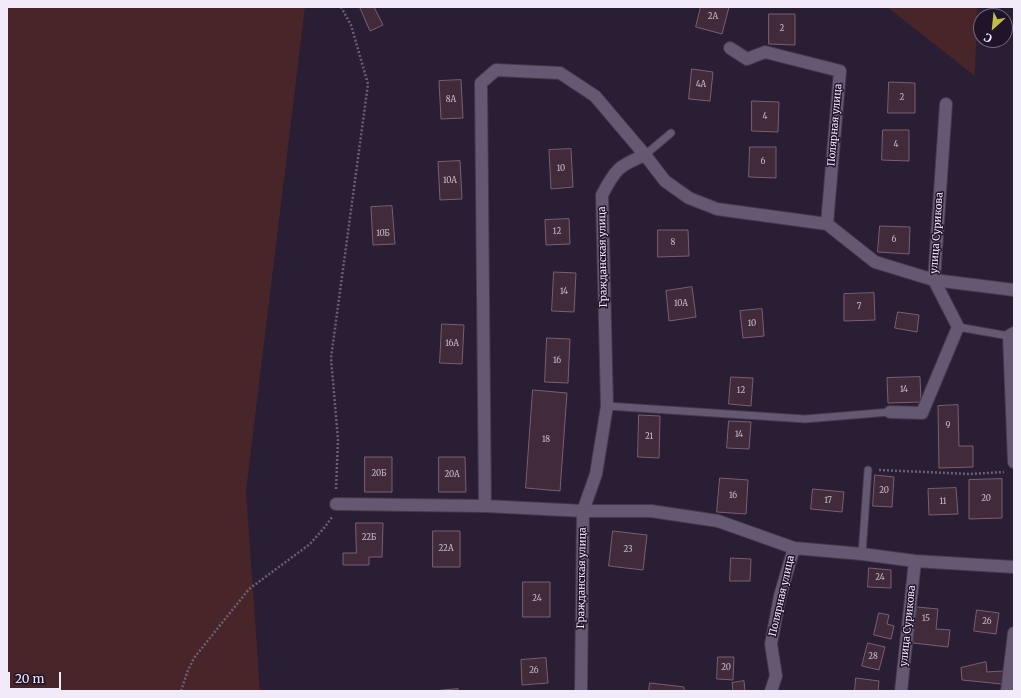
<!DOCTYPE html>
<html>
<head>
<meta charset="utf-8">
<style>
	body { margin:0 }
	#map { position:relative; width:1021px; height:698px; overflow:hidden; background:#291e34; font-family:Merriweather,serif }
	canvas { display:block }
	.frame { position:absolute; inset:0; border:8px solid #f1eaf9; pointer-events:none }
	.north { position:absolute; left:973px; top:8px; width:40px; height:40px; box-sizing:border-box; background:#1f142a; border:1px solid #736a7d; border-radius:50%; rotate:207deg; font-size:11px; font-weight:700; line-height:16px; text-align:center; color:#f1eaf9 }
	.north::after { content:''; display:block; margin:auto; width:14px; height:18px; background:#c1be40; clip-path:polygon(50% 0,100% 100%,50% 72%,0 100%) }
	.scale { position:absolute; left:8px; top:672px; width:53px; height:18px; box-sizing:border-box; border:2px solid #f1eaf9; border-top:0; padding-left:5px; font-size:12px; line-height:14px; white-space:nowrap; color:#f1eaf9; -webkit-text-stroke:3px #1f142a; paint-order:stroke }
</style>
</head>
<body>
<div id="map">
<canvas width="1021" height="698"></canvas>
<div class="frame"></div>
<div class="north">С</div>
<div class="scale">20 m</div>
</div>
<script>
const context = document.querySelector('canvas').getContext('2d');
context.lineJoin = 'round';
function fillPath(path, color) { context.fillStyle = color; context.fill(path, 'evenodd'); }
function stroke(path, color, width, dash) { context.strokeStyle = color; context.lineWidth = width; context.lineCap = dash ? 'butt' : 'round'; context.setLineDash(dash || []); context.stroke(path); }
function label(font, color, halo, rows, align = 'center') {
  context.font = font + ' Merriweather,serif'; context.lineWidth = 3; context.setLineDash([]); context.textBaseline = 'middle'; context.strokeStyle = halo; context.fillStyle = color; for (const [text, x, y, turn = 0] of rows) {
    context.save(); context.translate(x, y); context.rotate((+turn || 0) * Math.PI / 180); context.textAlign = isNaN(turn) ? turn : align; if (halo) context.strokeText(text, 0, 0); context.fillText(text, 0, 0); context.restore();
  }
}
fillPath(new Path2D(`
	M7 7H305L246 491 260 691H7Z
	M887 7H977L975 76Z`), '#472529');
const building = new Path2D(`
	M361 7H374L383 25 370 31 360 8Z
	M701 7H729L722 34 696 27Z
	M769 14H795V45L769 44Z
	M692 69 713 72 710 101 689 99Z
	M461 80 463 118 441 119 439 81Z
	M889 82 915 83V113H888Z
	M752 101 779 102 778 132 752 131Z
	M883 130H909V161L882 160Z
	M750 147H776V178L749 177Z
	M571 149 573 187 551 189 549 150Z
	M460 161 462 199 440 200 438 162Z
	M392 206 395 244 373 245 371 207Z
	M569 219 570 244 546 245 545 220Z
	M880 226 910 227 909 254 878 252Z
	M658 230H688L689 256 658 257Z
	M554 272 576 273 574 312 552 311Z
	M692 287 696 317 669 321 666 291Z
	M874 293 875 320 844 321V294Z
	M762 309 764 336 743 338 740 311Z
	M898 312 919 315 917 332 895 328Z
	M442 324 464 325 462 364 440 363Z
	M547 338 570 339 568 383 545 382Z
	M731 377 753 378 751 406 729 404Z
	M920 377 921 402 888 403 887 378Z
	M533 390 567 393 560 491 526 488Z
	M958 405 959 446H973V467L939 468 938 406Z
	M639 415 660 416 659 458 638 457Z
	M729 421 751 422 749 449 727 448Z
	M365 457H392V492H365Z
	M439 457H465L466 492H439Z
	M875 475 894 477 892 507 873 506Z
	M720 478 748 480 746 514 717 512Z
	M1002 479V518L969 519V480Z
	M956 488 958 514 929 515 928 489Z
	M813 489 844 492 842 512 811 509Z
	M356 523H383L382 557H369V565H343V553H356Z
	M433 531H460V567H433Z
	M613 531 647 535 643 570 609 566Z
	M731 558 751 559 750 581H730Z
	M869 568 891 570V588L868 587Z
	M523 582H550V617H523Z
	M917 607 938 609 936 629 950 630 948 647 913 643Z
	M977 610 999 613 996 634 974 631Z
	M879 613 889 615 887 624 894 626 891 639 874 635Z
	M868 643 885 647 879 670 862 666Z
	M718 657H734L733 680 717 679Z
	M546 658 548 683 522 685 521 660Z
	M986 662 987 672 1003 671 1002 684 962 680 961 668Z
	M856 678 879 681 878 691H855Z
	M744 681 745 691H733L732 683Z
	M650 683 684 687V691H649Z
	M458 689V691H433Z`);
fillPath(building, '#412a3a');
stroke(building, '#7a5f71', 1);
const lane = new Path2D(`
	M645 155 671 133
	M958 327 1009 336
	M607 406 805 419 890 412
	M862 554 868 470`);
const street = new Path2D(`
	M730 48 747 59 765 52 840 71 827 224
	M645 155 665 181 689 198 717 209 827 224 875 262 934 280 1014 290
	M1014 333 1009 336 1014 462
	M890 412 922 413 958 327 934 280 946 104
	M336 504 485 506 583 511H651L718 521 794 548 862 554 915 561 1014 567
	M485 506 481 83 496 70 560 73 595 96 645 155C618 166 615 170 602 195L607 406 596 474 583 511 581 691
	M771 691 776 676 771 644 780 596 794 548
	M901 691 915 561
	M1007 691 1014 633`);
stroke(lane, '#43394c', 9);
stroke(street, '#43394c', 14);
stroke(new Path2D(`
	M879 470 970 474 1004 472
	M336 489 338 440 331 358 368 84 351 25 341 7
	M181 691 188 670 194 658 249 589 310 544 325 527 332 517`), '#6a6074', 2.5, [2, 2]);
stroke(lane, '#655872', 7);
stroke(street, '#655872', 12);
label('8px', '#c5bac9', null, [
	["2А",713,17],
	["2",782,29],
	["4А",701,85],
	["2",902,98],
	["8А",451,100],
	["4",765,117],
	["4",896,145],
	["6",763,162],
	["10",561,169],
	["10А",450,181],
	["12",557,232],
	["10Б",383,234],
	["6",894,240],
	["8",673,243],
	["14",564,292],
	["10А",681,304],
	["7",859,307],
	["10",752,324],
	["16А",452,344],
	["16",557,361],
	["14",904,390],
	["12",741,391],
	["9",948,426],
	["14",739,435],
	["21",649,437],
	["18",546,440],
	["20Б",379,474],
	["20А",452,475],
	["20",884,491],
	["16",733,496],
	["20",986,499],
	["17",828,501],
	["11",943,502],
	["22Б",369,538],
	["22А",446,549],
	["23",628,550],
	["24",880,578],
	["24",537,599],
	["15",926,619],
	["26",987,622],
	["28",873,657],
	["20",726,668],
	["26",534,671]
]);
label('10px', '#f1eaf9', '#1f142a', [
	["Полярная улица",835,125,-85],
	["улица Сурикова",937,233,-86],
	["Гражданская улица",603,257,-91],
	["Гражданская улица",582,578,-89],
	["Полярная улица",782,596,-77],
	["улица Сурикова",908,626,-84]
]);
</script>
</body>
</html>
